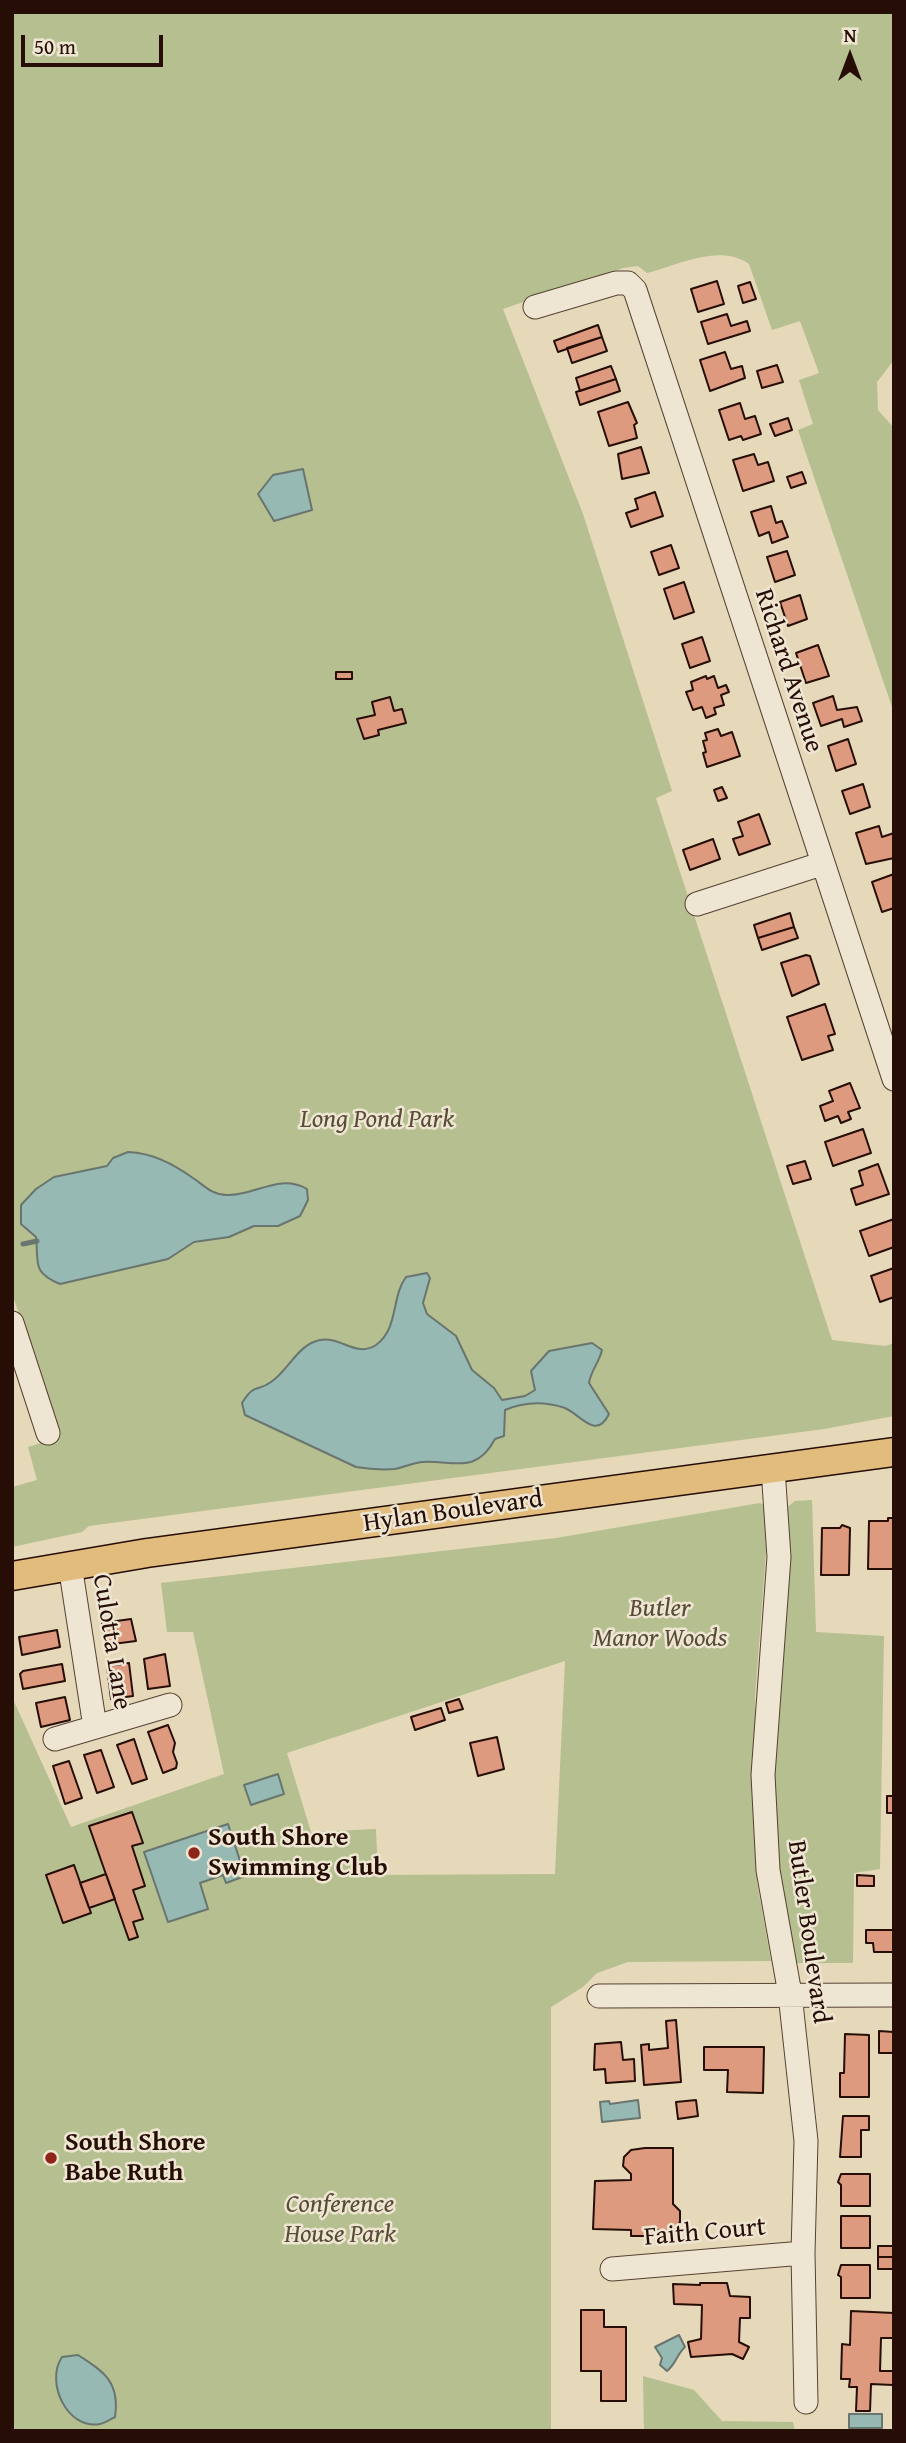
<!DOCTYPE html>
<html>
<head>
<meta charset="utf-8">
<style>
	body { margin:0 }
	#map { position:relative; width:906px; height:2443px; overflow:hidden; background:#e5d9b9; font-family:"Gentium Book Plus",serif }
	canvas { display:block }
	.frame { position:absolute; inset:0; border:14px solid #260e06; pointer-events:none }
	.north { position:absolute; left:815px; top:21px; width:70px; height:70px; -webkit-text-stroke:5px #eee6d2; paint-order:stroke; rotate:0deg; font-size:19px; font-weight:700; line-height:28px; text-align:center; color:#260e06 }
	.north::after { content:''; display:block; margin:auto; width:24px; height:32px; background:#260e06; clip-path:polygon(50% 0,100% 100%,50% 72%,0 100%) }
	.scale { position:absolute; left:21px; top:35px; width:142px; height:32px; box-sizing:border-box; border:4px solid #260e06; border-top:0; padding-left:9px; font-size:21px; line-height:24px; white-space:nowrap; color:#260e06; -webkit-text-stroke:5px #eee6d2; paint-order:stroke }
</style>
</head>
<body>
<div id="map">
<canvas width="906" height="2443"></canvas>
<div class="frame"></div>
<div class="north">N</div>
<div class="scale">50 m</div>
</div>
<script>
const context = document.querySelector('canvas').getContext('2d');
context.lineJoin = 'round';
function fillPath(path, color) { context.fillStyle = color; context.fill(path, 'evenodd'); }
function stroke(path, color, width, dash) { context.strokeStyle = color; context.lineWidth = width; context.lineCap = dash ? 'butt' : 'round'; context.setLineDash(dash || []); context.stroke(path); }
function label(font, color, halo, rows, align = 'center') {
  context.font = font + ' "Gentium Book Plus",serif'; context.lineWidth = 5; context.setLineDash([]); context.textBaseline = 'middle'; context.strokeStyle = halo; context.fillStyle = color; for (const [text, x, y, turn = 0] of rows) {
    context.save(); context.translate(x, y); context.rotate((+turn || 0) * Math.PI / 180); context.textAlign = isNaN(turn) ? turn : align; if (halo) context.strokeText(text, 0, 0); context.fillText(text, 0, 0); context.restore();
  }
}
fillPath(new Path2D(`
	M12 12H894V360L877 382 878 410 894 428V713L798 430 813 424 799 380 819 373 800 321 772 330 749 264C720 243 678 265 647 273L638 266 623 268 503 309 583 514 672 791 656 798 832 1340 885 1346 894 1343V1416L824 1429 89 1526 82 1532 12 1547V1487L37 1480 28 1447 60 1437 12 1293Z
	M812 1500 816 1632 884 1636 880 1869 854 1873 853 1963H793L772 1826 786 1508 795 1501Z
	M760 1503 767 1507 769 1514 755 1697 757 1882 771 1961 628 1962 597 1973 583 1987 551 2007V2431H12V1697L71 1827 224 1774 193 1632H167L161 1583 556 1538ZM565 1661 555 1874 378 1875 376 1829 311 1832 287 1753Z
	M643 2376 694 2390 722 2421 793 2422 795 2431H644Z`), '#b5bf8f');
const water = new Path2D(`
	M303 469 312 510 274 521 258 494 273 475Z
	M128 1152C153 1153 173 1164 193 1178 205 1186 212 1195 227 1195 255 1196 279 1173 307 1189L308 1200 300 1216 278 1226H254L229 1237 194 1242 168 1259 60 1284C31 1272 39 1262 36 1237L21 1224V1205L36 1189 54 1177 107 1166 113 1158Z
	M427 1273 430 1278 423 1303 427 1314 456 1336 472 1370 494 1388 502 1400 525 1396 535 1390 531 1371 549 1351 592 1343 602 1350C599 1363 591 1370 589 1383L609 1414C596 1441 580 1414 565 1408 544 1401 524 1402 505 1410L504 1436 495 1439C476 1475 454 1460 422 1462 413 1463 404 1467 395 1469 382 1470 368 1469 356 1467L245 1415 242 1403C255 1382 256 1393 271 1382 288 1371 298 1344 320 1340 341 1336 356 1358 376 1345 399 1328 391 1297 406 1277Z
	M278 1774 284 1794 251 1805 244 1785Z
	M228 1824 245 1876 226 1883 223 1875 200 1883 208 1909 168 1922 144 1852Z
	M638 2100 640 2118 602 2122 600 2102 609 2101 610 2104Z
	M679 2335 685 2347C677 2354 676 2364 667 2371L660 2365 662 2358 655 2347Z
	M78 2355C105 2372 120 2383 115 2417 111 2419 105 2423 100 2424 67 2430 45 2382 62 2357Z
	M849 2414H882V2428H849Z`);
fillPath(water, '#96bab3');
stroke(water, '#69756e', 2);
stroke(new Path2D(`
	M23 1244 37 1241`), '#69756e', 5);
const building = new Path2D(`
	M717 281 724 304 698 312 691 289Z
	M750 282 756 299 743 303 738 286Z
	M727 314 731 326 747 321 750 331 708 344 701 322Z
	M598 325 602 337 558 352 554 341Z
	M602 337 607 351 572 363 567 348Z
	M725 352 731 369 742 366 745 378 710 391 700 360Z
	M777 365 783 382 762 388 757 371Z
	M611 366 616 379 580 391 576 378Z
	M616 379 620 391 580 405 576 392Z
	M628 402 637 423 634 425 637 438 609 446 598 412Z
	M740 403 745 419 755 416 761 434 743 440 741 436 729 440 719 410Z
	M788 418 792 430 775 436 770 424Z
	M641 447 649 473 622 479 618 454Z
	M754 454 758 465 768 462 774 481 743 491 733 460Z
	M802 472 806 483 791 488 787 477Z
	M655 492 663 516 631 527 626 513 638 509 635 499Z
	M771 506 776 523 782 521 788 537 772 543 769 532 759 536 751 512Z
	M671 545 679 568 659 575 651 552Z
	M787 551 795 575 775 582 767 557Z
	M684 582 694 612 674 619 664 589Z
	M800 595 807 619 788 626 780 602Z
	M702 637 710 661 690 668 682 644Z
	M818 645 829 676 806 683 796 653Z
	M336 672H352V679H336Z
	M706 676 707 679 714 676 718 688 726 685 729 692 721 695 724 705 714 708 716 714 706 718 702 707 693 710 686 692 693 690 691 682Z
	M833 696 837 710 857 707 862 721 844 727 842 719 821 726 813 703Z
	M390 697 394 711 402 709 406 723 378 730 379 735 364 739 357 719 375 715 372 702Z
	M718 729 721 736 732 732 740 756 707 767 703 753 706 752 703 741 707 740 705 733Z
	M848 739 856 764 836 771 828 746Z
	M863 784 870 807 850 814 842 791Z
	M722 787 727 798 718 801 714 790Z
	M759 814 770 844 739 855 733 839 743 836 738 822Z
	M879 826 882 837 894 833V858L866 864 856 833Z
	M713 839 720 859 690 870 683 850Z
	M894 874V908L882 912 872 882Z
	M790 913 794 927 758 938 754 925Z
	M794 927 798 938 762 950 758 938Z
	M806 955 810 956 819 984 792 996 781 963Z
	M825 1004 835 1034 828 1036 833 1050 802 1060 787 1017Z
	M850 1083 860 1108 848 1112 851 1119 841 1123 838 1116 825 1121 820 1106 833 1101 829 1091Z
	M863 1129 871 1153 833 1166 825 1142Z
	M805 1161 811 1179 793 1184 787 1166Z
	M878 1164 889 1194 856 1205 851 1189 863 1185 859 1171Z
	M894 1219V1247L869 1256 860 1231Z
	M894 1268V1297L880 1302 871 1276Z
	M888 1518H894V1569H868L869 1521H888Z
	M842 1525 850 1528 849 1575H821L822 1528H840Z
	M131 1619 136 1641 105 1645 102 1623Z
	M57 1630 60 1647 22 1655 19 1637Z
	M165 1654 170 1686 148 1689 144 1659Z
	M129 1663 133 1696 111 1699 107 1666Z
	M62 1664 65 1681 23 1689 20 1674 23 1671Z
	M65 1697 70 1720 41 1727 36 1703Z
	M459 1699 463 1709 449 1713 446 1703Z
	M441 1708 445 1720 415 1730 411 1717Z
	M168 1725 175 1743 173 1752 177 1763 176 1768 163 1773 148 1732Z
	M497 1737 504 1769 478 1776 470 1743Z
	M134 1739 147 1779 132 1784 117 1745Z
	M101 1750 114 1787 97 1793 84 1755Z
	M69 1761 82 1798 65 1804 53 1766Z
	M887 1796H894V1813H887Z
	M132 1812 143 1843 132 1846 145 1886 133 1890 143 1919 133 1922 138 1937 129 1940 89 1826Z
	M74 1865 91 1913 63 1923 46 1875Z
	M106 1874 115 1899 89 1908 80 1883Z
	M857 1875 874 1876V1886H857Z
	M866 1930H894V1952H874L873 1943H866Z
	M676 2020 681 2082 644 2085 641 2045 649 2044V2050L668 2048 666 2021Z
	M879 2031 894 2032V2053H879Z
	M845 2034 869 2035V2097H840V2073H844Z
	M621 2042 623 2060 634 2059 635 2081 606 2083 605 2069 594 2070 595 2044Z
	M704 2047H764L763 2093 727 2092 728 2070H704Z
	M696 2100 698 2116 678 2119 676 2102Z
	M843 2116H869V2130H861V2157H840Z
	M645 2148H673V2204L680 2211V2222L672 2231 654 2230 653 2236H631V2230L593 2229 595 2181 631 2180V2174L623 2166 624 2157 631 2150Z
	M841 2174H870V2206H841V2185L838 2182Z
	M841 2216H870V2248H841Z
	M878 2246H894V2257H878Z
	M878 2257H894V2269H878Z
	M841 2265H870V2298H841V2277L838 2275Z
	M700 2283H727L730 2296 750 2297V2318H740L739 2342 749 2347 743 2359 732 2354 691 2357 688 2342 701 2339 702 2305 674 2304 673 2284 700 2285Z
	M581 2310H604V2327H626V2401H601V2371H581Z
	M851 2311 894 2313V2338H881L880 2371H894L893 2385 871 2384 870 2411H856L857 2387H849L850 2379H841L842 2344 850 2345Z`);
fillPath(building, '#dd9a7f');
stroke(building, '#260e06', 2);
const minor = new Path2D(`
	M535 307 616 283H628L635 290 894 1079
	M697 904 821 864
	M12 1323 48 1433
	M773 1469 779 1557 763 1775 768 1870 790 1994 806 2141 803 2253 806 2402
	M70 1565 95 1727
	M55 1739 170 1705
	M599 1996 894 1995
	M612 2269 803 2253`);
const major = new Path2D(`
	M12 1576 147 1553 894 1452`);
stroke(minor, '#564133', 25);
stroke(major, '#260e06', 31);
stroke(minor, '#eee6d2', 23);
stroke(major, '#e2bc7c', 28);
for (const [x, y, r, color] of [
	[194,1853,7,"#8f2418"],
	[51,2158,7,"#8f2418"]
]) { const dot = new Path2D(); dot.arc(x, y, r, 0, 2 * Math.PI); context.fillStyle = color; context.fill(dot); stroke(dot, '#eee6d2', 2.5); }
label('26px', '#260e06', '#eee6d2', [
	["Richard Avenue",788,671,72],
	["Hylan Boulevard",453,1512,-8],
	["Culotta Lane",111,1642,81],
	["Butler Boulevard",808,1932,82],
	["Faith Court",705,2233,-5]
]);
label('italic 26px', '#584c36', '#eee6d2', [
	["Long Pond Park",377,1120],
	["Butler",660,1609],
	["Manor Woods",660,1639],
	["Conference",340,2205],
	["House Park",340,2235]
]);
label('bold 26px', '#260e06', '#eee6d2', [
	["South Shore",208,1838],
	["Swimming Club",208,1868],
	["South Shore",65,2143],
	["Babe Ruth",65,2173]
], 'left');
</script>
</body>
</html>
